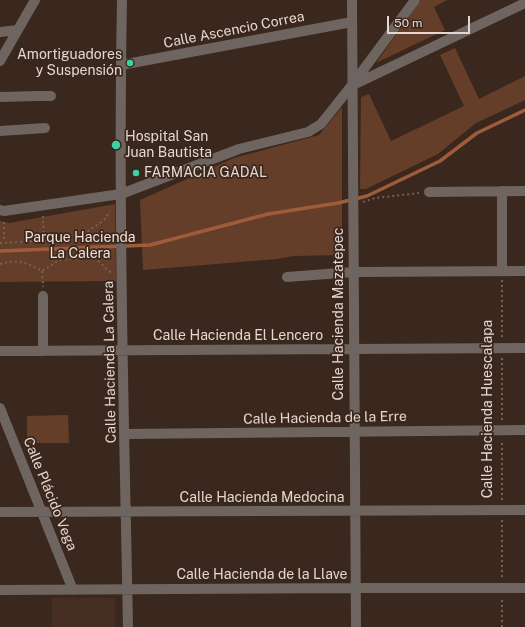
<!DOCTYPE html>
<html>
<head>
<meta charset="utf-8">
<style>
	body { margin:0 }
	#map { position:relative; width:525px; height:627px; overflow:hidden; background:#3a271d; font-family:"Public Sans",sans-serif }
	canvas { display:block }
	.scale { position:absolute; left:387px; top:16px; width:83px; height:18px; box-sizing:border-box; border:2px solid #e4d7d0; border-top:0; padding-left:5px; font-size:12px; line-height:14px; white-space:nowrap; color:#e4d7d0; -webkit-text-stroke:3px #3a271d; paint-order:stroke }
</style>
</head>
<body>
<div id="map">
<canvas width="525" height="627"></canvas>
<div class="scale">50 m</div>
</div>
<script>
const context = document.querySelector('canvas').getContext('2d');
context.lineJoin = 'round';
function fillPath(path, color) { context.fillStyle = color; context.fill(path, 'evenodd'); }
function stroke(path, color, width, dash) { context.strokeStyle = color; context.lineWidth = width; context.lineCap = dash ? 'butt' : 'round'; context.setLineDash(dash || []); context.stroke(path); }
function label(font, color, halo, rows, align = 'center') {
  context.font = font + ' "Public Sans",sans-serif'; context.lineWidth = 3.5; context.setLineDash([]); context.textBaseline = 'middle'; context.strokeStyle = halo; context.fillStyle = color; for (const [text, x, y, turn = 0] of rows) {
    context.save(); context.translate(x, y); context.rotate((+turn || 0) * Math.PI / 180); context.textAlign = isNaN(turn) ? turn : align; if (halo) context.strokeText(text, 0, 0); context.fillText(text, 0, 0); context.restore();
  }
}
fillPath(new Path2D(`
	M52 598H115V627H52Z`), '#472e22');
fillPath(new Path2D(`
	M421 0H447L434 7 445 30 376 63Z
	M455 48 479 99 525 76V100L476 123 438 154 366 189H360L361 97 369 94 391 141 464 106 440 55Z
	M342 107V255L293 256 277 259 143 270 140 200 234 158 319 135Z
	M115 204 116 281 0 282V221L9 223Z
	M68 415 69 443H27V416Z`), '#653e2a');
stroke(new Path2D(`
	M0 251 150 245 268 214 338 203 367 196 440 161 477 133 525 110`), '#9f5c3a', 3.5);
stroke(new Path2D(`
	M363 202 375 198 420 193
	M43 216 44 240
	M4 222V242
	M0 243 77 239 104 220 110 211
	M0 264C18 259 26 262 42 271L59 260 94 257 111 273
	M42 271 43 287
	M502 280V338
	M502 358V420
	M502 500V440
	M502 520V578
	M502 627V598`), '#726158', 2, [2, 3]);
stroke(new Path2D(`
	M122 0C118 209 124 418 128 627
	M352 0 356 627
	M0 32 18 30
	M0 61 35 0
	M121 65 352 22
	M353 85 525 3
	M0 97 37 96H51
	M0 131 45 128
	M429 192 525 191
	M0 210 4 211 121 194 239 149 308 132 321 124 352 85 415 0
	M502 271V191
	M287 277 353 272 525 271
	M43 296V351
	M0 351 525 348
	M0 408 73 590
	M125 434 525 430
	M0 512 525 510
	M0 590 355 588H525`), '#6f6560', 10);
for (const [x, y, r, color] of [
	[130,63,4,"#39d4a5"],
	[116,145,5,"#39d4a5"],
	[136,173,4,"#39d4a5"]
]) { const dot = new Path2D(); dot.arc(x, y, r, 0, 2 * Math.PI); context.fillStyle = color; context.fill(dot); stroke(dot, '#3a271d', 1.5); }
label('14px', '#e4d7d0', '#3a271d', [
	["Calle Ascencio Correa",234,30,-11],
	["Calle Hacienda Mazatepec",339,314,-90],
	["Calle Hacienda El Lencero",238,336],
	["Calle Hacienda La Calera",110,362,-91],
	["Calle Hacienda Huescalapa",488,409,-90],
	["Calle Hacienda de la Erre",325,418,-1],
	["Calle Plácido Vega",50,494,68],
	["Calle Hacienda Medocina",262,498],
	["Calle Hacienda de la Llave",262,575]
]);
label('14px', '#e4d7d0', '#3a271d', [
	["Amortiguadores",122,55,"right"],
	["y Suspensión",122,71,"right"],
	["Hospital San",125,137],
	["Juan Bautista",125,153],
	["FARMACIA GADAL",144,173]
], 'left');
label('14px', '#f4e0d6', '#3a271d', [
	["Parque Hacienda",80,238],
	["La Calera",80,254]
]);
</script>
</body>
</html>
